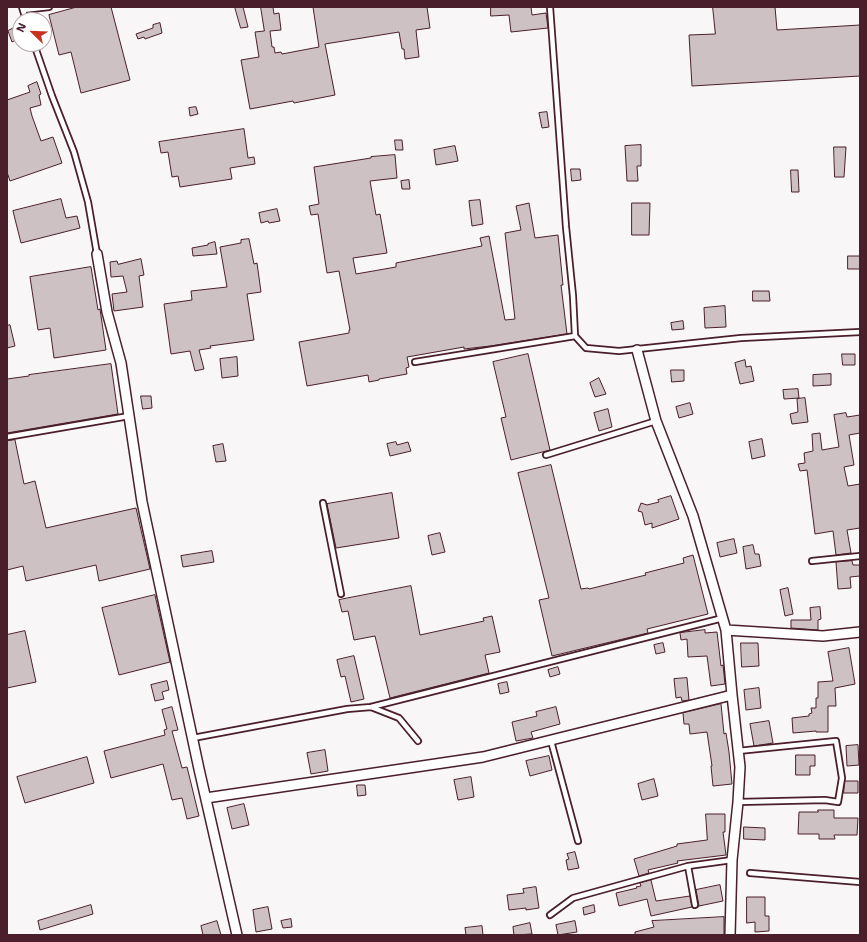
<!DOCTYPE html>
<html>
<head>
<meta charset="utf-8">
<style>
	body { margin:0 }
	#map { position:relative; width:867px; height:942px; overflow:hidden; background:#f8f6f7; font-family:"Shantell Sans",sans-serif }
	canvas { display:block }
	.frame { position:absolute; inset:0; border:8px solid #4a1f2b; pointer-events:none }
	.north { position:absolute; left:12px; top:12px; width:40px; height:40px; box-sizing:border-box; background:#fff; border:1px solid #b7a5aa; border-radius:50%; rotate:293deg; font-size:11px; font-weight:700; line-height:16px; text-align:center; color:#4a1f2b }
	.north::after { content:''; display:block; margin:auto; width:14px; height:18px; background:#c8321e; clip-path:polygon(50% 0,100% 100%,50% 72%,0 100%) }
</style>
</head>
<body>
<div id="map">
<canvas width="867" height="942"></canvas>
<div class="frame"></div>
<div class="north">N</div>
</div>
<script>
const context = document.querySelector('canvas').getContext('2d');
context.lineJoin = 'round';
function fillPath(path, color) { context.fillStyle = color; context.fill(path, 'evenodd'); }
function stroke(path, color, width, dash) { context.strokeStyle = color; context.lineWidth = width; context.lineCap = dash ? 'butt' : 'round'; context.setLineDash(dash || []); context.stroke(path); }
const building = new Path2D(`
	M77 7H111L130 80 81 93 71 52 59 55 49 15Z
	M235 7H243L248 27 241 28Z
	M261 7H273L274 14 279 13 281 30 270 31 272 47H274L275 53 281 52 282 54 319 47 313 7H427L430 28 416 30 419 57 405 59 404 49H402L399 32 325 44 335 95 294 103 293 101 250 109 241 60 259 57 255 32 264 31Z
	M491 7H531L532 15 546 13 548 28 511 32 509 15 491 16Z
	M713 7H775L777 30 860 25V76L692 86 689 35 715 34Z
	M160 23 162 33 145 39 144 37 138 39 136 34 153 28V25Z
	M16 27 20 38 12 42 8 31Z
	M37 82 41 94 39 95 41 105 30 108 32 116 41 141 53 137 62 163 10 181 7 172V100L30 92 28 86Z
	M196 107 198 114 190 116 189 108Z
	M547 112 549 127 542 128 539 113Z
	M244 129 248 158 254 157 255 164 230 168 232 179 180 187 178 176 172 177 168 152 161 153 159 142Z
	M395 140H402L403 150H396Z
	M641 145V166H637L638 181H627L625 146Z
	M455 146 458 161 436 165 434 150Z
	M834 147H846L844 177H835Z
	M395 155 397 178 370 181 376 215 380 214 387 253 353 258 356 274 396 267V263L482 246 480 238 489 236 505 320 515 319 505 233 521 230 516 206 529 203 535 238 558 235 563 285H561L567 334 490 346 464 349V347L407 357 409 367 406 368 407 374 379 379V380L369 382 368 375 307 386 299 342 349 333V330H350L339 271 327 273 318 214 311 215 309 206 319 204 314 167 371 158V157Z
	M571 169H580L581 180 572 181Z
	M791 170H798L799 192H792Z
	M409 180 410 189H402L401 181Z
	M61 199 66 218 77 216 80 228 21 243 13 211Z
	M480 200 483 224 472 226 469 201Z
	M632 203H650L649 235H632Z
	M277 209 280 221 269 223 268 221 261 223 259 213Z
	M249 239 254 264 257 263 261 292 247 294 254 340 210 346 211 348 199 350 204 369 195 371 190 351 171 354 164 304 192 300 191 291 227 287 220 247 241 243V240Z
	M215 242 217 254 193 256 192 248 208 245V244Z
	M848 256H860V269H848Z
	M141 259 144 275 139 276 143 307 114 311 112 294 127 292 123 276 111 277 110 262 117 261 118 264Z
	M91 267 98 310 100 309 106 350 54 358 50 328 38 330 30 277Z
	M753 291H769L770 301H753Z
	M725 306 726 327 705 328 704 308Z
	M683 321 684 329 672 330 671 323Z
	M10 325 15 346 7 348V326Z
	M528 354 550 450 511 460 501 418 506 417 493 362Z
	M842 354H855V365H843Z
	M237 357 238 376 222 378 220 359Z
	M745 360 746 367 751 366 754 381 740 384 735 363Z
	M111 364 118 414 7 433V379L29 376V375Z
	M671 370H684V381L672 382Z
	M831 374V385L813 386V375Z
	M599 378 606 394 595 397 590 383Z
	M798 389 799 398 784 399 783 390Z
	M141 396H151L152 408 143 409Z
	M805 398 808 422 792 424 790 414 798 412 797 399Z
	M690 403 693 414 679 418 676 407Z
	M608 409 612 427 599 431 594 413Z
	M846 413 847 417 860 415V433L849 435 854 465 844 467 848 486 860 484V528L847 530 851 553 836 555 833 531 815 534 807 470 800 471 798 464 805 463 804 453 813 451 812 434 820 433 822 450 839 447 834 415Z
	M762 439 765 456 752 459 749 442Z
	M15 440 24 484 35 481 46 528 136 508 150 569 99 581 96 565 26 581 23 566 7 570V441Z
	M396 442 397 445 408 442 411 451 390 456 387 444Z
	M223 444 226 461 216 462 213 446Z
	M551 465 581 589 588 588 589 589 646 575 645 573 684 563 683 558 693 555 708 614 647 629 648 633 552 656 539 600 549 598 518 473Z
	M392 493 399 538 336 548 327 504Z
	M671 496 679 519 652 528V523L645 525 642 512 638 511 641 503 647 505 659 502 658 500Z
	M440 533 445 552 432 555 428 536Z
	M734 539 737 553 720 557 717 543Z
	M753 545 755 554H759L761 566 746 569 743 547Z
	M212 551 214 562 183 567 181 556Z
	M852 561 853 565H860V576L850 577 851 588 838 589 836 562Z
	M411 586 420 635 484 621 483 618 492 616 500 652 485 655 489 673 390 698 375 636 354 640 348 611 342 612 339 600Z
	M788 588 793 614 785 616 780 590Z
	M155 595 170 662 119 675 102 608Z
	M820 607 821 619 818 620V630L791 628V620H811L810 608Z
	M705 630V633L717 632 721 666 723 665 725 684 711 686 707 656 688 657 687 639 681 640 680 633Z
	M25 631 36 682 7 688V635Z
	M663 643 665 652 656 654 654 645Z
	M741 643H758L759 666 742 667Z
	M849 648 855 684 835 688 836 706H828V732H816V731L793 733 792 718 809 716V714L812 713 811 708H816V698H818V682L833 681 828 652Z
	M354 656 364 699 351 702 345 676 341 677 337 660Z
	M558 667 560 674 550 677 548 670Z
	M687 678 689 700 682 701 681 697 676 698 674 679Z
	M167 681 169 690 162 692 164 699 155 701 151 685Z
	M507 682 509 692 500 694 498 684Z
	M759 688 761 708 746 710 744 690Z
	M721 704 724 734 726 733 729 752 732 784 713 786 711 766H712L707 732 690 734 689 724H684L683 713Z
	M172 707 178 730 172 731 182 768 187 767 199 816 187 819 182 798 172 800 163 764 111 778 104 751 165 735 164 730 167 729 162 710Z
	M556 707 560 724 531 732 533 738 516 741 512 722 537 716 536 712Z
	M769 721 773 743 754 746 750 724Z
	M858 745 859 765 847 766 846 746Z
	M325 750 328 771 311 774 307 753Z
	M796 755H815V766H810V775H796Z
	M549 756 552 770 530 776 526 761Z
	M87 757 94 783 25 803 17 777Z
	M471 777 474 797 458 800 454 780Z
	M654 779 658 796 642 800 638 784Z
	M845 781H858V793H844Z
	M357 785H365L366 795 358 796Z
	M244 804 249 825 232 829 227 808Z
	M818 810H834V818H858L857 835H834L835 839H819V834H798L799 812H818Z
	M706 814H725V832H723L726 855 677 861 678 863 648 870 649 873 639 876 634 859 677 846V844L707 840Z
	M744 827 765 828V840L744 839Z
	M575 852 579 868 568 870 566 860 569 859 567 854Z
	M651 880 656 901 690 896 692 907 651 916 647 899 619 906 616 893 637 888 636 887 641 886 640 883Z
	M720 885 723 901 699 906 696 890Z
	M536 887 539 908 526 910V908L509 910 507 895 524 893 523 889Z
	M747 897H765V916H769V931L755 932V922L747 923Z
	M91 905 93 914 40 930 38 921Z
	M594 905 595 912 584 915 583 908Z
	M268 907 272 929 256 932 253 910Z
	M724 917V935H635V932L654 927 652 921Z
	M291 919 292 927 283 928 281 921Z
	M217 921 221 935H203L201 926Z
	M575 921 577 932 558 935 556 925Z
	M530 923 532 934 514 935 513 927Z
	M482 926 483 935H466L465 928Z`);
fillPath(building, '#cdc1c4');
stroke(building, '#4a1f2b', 1);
const lane = new Path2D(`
	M22 7 26 20
	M550 7 566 227 573 296 575 336 586 348 619 351 741 338 860 332
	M23 10 49 7
	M34 44 52 96 74 152 88 202 97 254
	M415 362 575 336
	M7 437 129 416
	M546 455 656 421
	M323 503 341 594
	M812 561 860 556
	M371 707 399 718 418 741
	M193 738 347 709 371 707 723 618
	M551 741 578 841
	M738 751 836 741 842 778 838 802 825 800 738 802
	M688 866 695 905
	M750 873 860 882
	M550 915 573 898 688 866 732 860`);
const street = new Path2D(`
	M97 254 107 312 121 363 142 502 199 769 237 935
	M637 350 656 421 693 516 726 630 732 695 740 767 738 802 732 860 730 935
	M726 630 823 636 860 632
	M206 798 483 757 732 695`);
stroke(lane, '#4a1f2b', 8);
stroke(street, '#4a1f2b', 12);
stroke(lane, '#fff', 4.5);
stroke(street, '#fff', 9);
</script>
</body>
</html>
